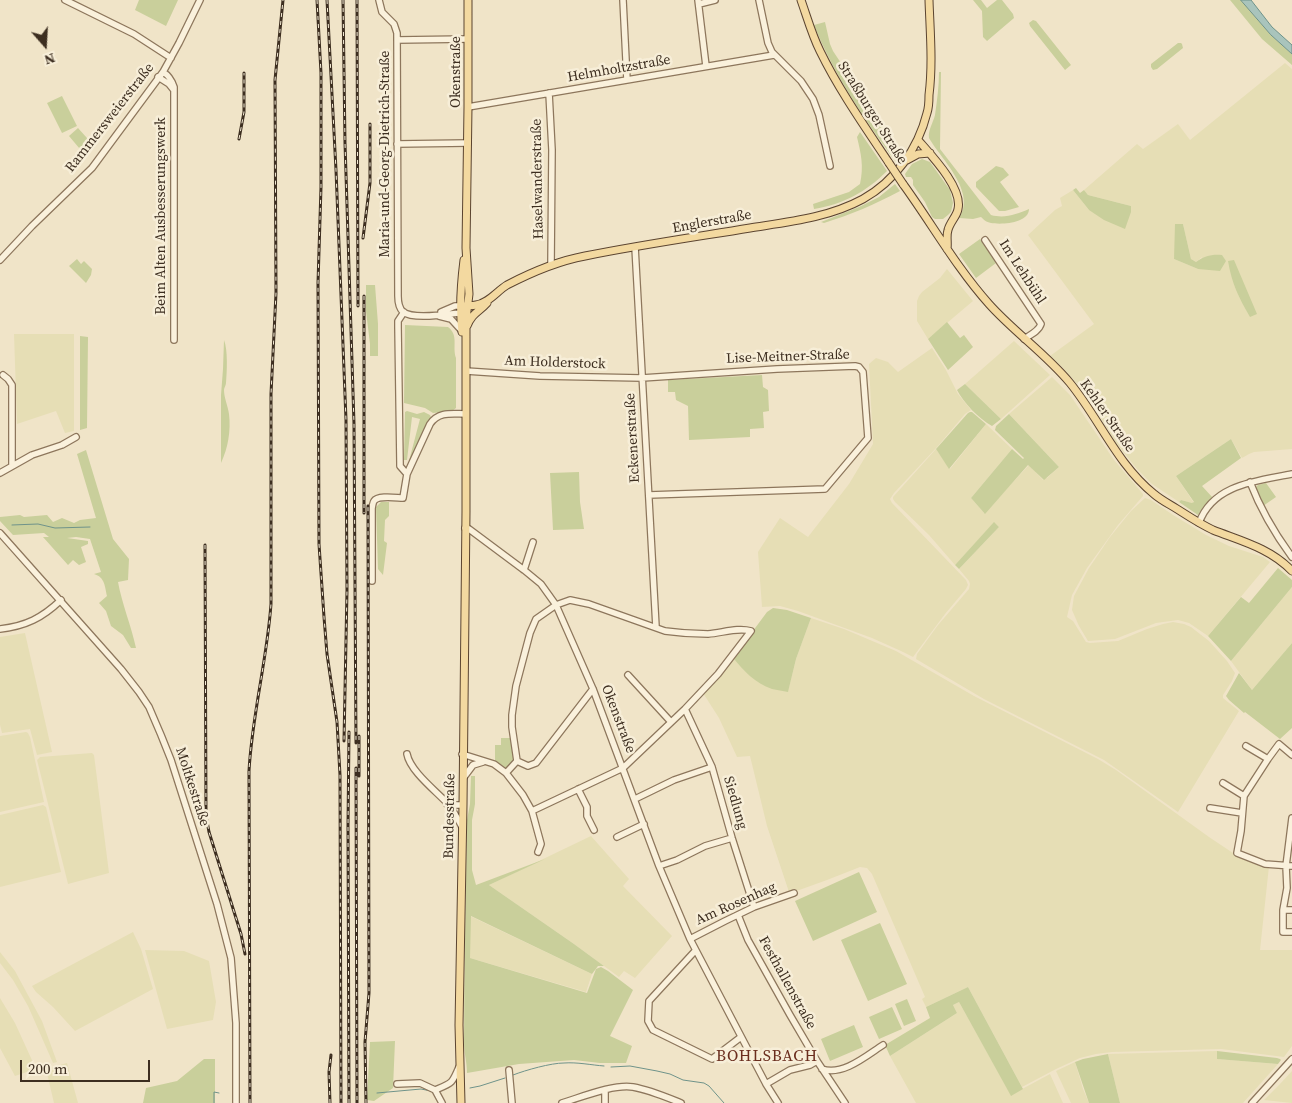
<!DOCTYPE html>
<html>
<head>
<meta charset="utf-8">
<style>
	body { margin:0 }
	#map { position:relative; width:1292px; height:1103px; overflow:hidden; background:#f0e4c8; font-family:"Source Serif 4",serif }
	canvas { display:block }
	.north { position:absolute; left:20px; top:20px; width:50px; height:50px; -webkit-text-stroke:4px #f7eed8; paint-order:stroke; rotate:161deg; font-size:14px; font-weight:700; line-height:20px; text-align:center; color:#3d2e20 }
	.north::after { content:''; display:block; margin:auto; width:18px; height:22px; background:#3d2e20; clip-path:polygon(50% 0,100% 100%,50% 72%,0 100%) }
	.scale { position:absolute; left:20px; top:1060px; width:130px; height:22px; box-sizing:border-box; border:2px solid #3d2e20; border-top:0; padding-left:6px; font-size:15px; line-height:18px; white-space:nowrap; color:#3d2e20; -webkit-text-stroke:4px #f7eed8; paint-order:stroke }
</style>
</head>
<body>
<div id="map">
<canvas width="1292" height="1103"></canvas>
<div class="north">N</div>
<div class="scale">200 m</div>
</div>
<script>
const context = document.querySelector('canvas').getContext('2d');
context.lineJoin = 'round';
function fillPath(path, color) { context.fillStyle = color; context.fill(path, 'evenodd'); }
function stroke(path, color, width, dash) { context.strokeStyle = color; context.lineWidth = width; context.lineCap = dash ? 'butt' : 'round'; context.setLineDash(dash || []); context.stroke(path); }
function label(font, color, halo, rows, align = 'center') {
  context.font = font + ' "Source Serif 4",serif'; context.lineWidth = 5; context.setLineDash([]); context.textBaseline = 'middle'; context.strokeStyle = halo; context.fillStyle = color; for (const [text, x, y, turn = 0] of rows) {
    context.save(); context.translate(x, y); context.rotate((+turn || 0) * Math.PI / 180); context.textAlign = isNaN(turn) ? turn : align; if (halo) context.strokeText(text, 0, 0); context.fillText(text, 0, 0); context.restore();
  }
}
fillPath(new Path2D(`
	M1285 63 1292 69V449L1254 452 1249 454 1242 458 1231 439 1176 476 1194 503H1192L1181 500 1179 502 1152 484 1137 469 1116 443 1093 405 1079 386 1061 366 1050 356 1094 324 1028 235 1055 210 1062 206 1060 198 1073 190 1089 210 1131 206 1088 195 1084 190 1137 144 1143 149 1178 124 1190 140ZM1183 224 1191 259 1196 262 1202 257 1198 269 1174 259Z
	M947 269 973 301 928 339 917 321V301L919 296 922 292 940 278Z
	M14 334H74V431L65 433 56 411 17 424Z
	M1014 341 1050 375 1001 419 965 384Z
	M932 348 946 370 958 394 971 410 965 414 938 446 894 493 890 499 892 503 966 580 968 585 966 589 945 614 913 657 901 651 872 638 798 611 780 606 762 607 758 552 780 518 808 537 849 484 873 444 869 364 876 358 888 362 898 372Z
	M1052 377 1070 395 1114 460 1143 494V496L1118 525 1087 568 1072 595 1067 617 1073 621 1086 642 1090 643 1118 641 1147 629 1163 624 1173 622 1184 624 1191 627 1209 641 1227 661 1235 673 1232 681 1223 695V698L1239 711 1178 812 1104 760 984 699 916 659 917 654 938 625 969 589 970 584 969 581 959 569 999 527 994 523 955 565 929 535 895 502 893 499V497L936 449 950 469 986 424 1012 449 971 498 984 513 1029 465 1043 480 1046 477 1047 478 1059 467 1009 414Z
	M1145 498 1151 500 1173 515 1206 535 1229 546 1263 557 1270 562 1208 636 1189 623 1178 620 1156 623 1115 639 1088 641 1079 626 1072 610 1074 596 1089 568 1110 537 1131 511Z
	M1292 587V643L1252 690 1231 661Z
	M811 618 844 629 896 651 974 696 1098 759 1116 770 1209 837 1233 853 1252 861 1269 866 1260 950H1292V1046L1284 1057 1221 1049 1112 1052 1096 1054 1080 1058 1056 1069 1022 1087 968 987 926 1007 922 999 925 997 872 874 867 868 860 867 827 880 791 893 789 892 767 826 750 756 737 757 719 718 703 693 733 658 746 672 788 691 796 659Z
	M25 633 52 752 37 755 30 729 2 733 0 725V637Z
	M26 732 28 733 30 737 44 802 0 812V736Z
	M92 753 94 755 109 873 68 884 37 760 40 757Z
	M43 805 46 807 61 872 0 887V815Z
	M591 836 629 879 623 886 672 936 635 978 624 971 619 977 574 944 489 885Z
	M470 916 592 974 586 992 470 958Z
	M133 932 141 949 153 989 75 1031 53 1007 36 992 32 986Z
	M145 950 184 951 209 961 216 1002 213 1020 167 1029Z
	M0 952 15 971 42 1021 57 1062 53 1063 28 1006 13 980 0 963Z
	M0 998 15 1023 36 1069 15 1076 0 1048Z
	M959 1002 1011 1095 1050 1074 1063 1103H916L890 1056 957 1013 953 1005Z
	M1217 1051 1218 1059 1278 1064 1243 1103H1120L1108 1054Z
	M1075 1062 1083 1089 1089 1103H1071L1056 1071Z
	M67 1063 78 1103H54L46 1069Z
	M1292 1071V1103L1264 1100 1280 1084Z`), '#e6deb5');
fillPath(new Path2D(`
	M139 0H178L166 26 135 10Z
	M973 0H981L987 8 997 0H1002L1013 14 1014 18 987 41 983 37 982 11Z
	M1230 0H1241L1271 35 1292 54V65L1262 39Z
	M1033 20 1036 21 1071 65 1065 70 1030 26 1029 23Z
	M825 22 830 44 833 51 902 155 896 162C864 119 834 75 814 25Z
	M1178 43H1181L1182 44 1183 48 1157 69 1153 70 1151 67V64Z
	M939 72H941L940 149 991 215C1005 219 1017 214 1029 209 1029 223 1002 225 991 223 986 222 984 220 981 217L973 219 959 218C977 192 941 159 929 138 928 130 933 123 935 115 937 101 939 86 939 72Z
	M62 96 77 126 62 133 47 103Z
	M78 128 95 147 85 155 69 136Z
	M860 132 887 171C866 192 844 204 814 209L813 204 849 192 860 184C864 166 861 154 857 137Z
	M922 159 930 162 950 190 953 203 951 212 948 215 943 219H935L932 217 925 202 913 185V180L911 177H906L905 174 912 164Z
	M996 166 1003 168 1009 175 1000 182 1019 207 1005 211H999L976 187V182Z
	M895 184 900 191C876 204 850 215 824 223L821 222 859 207 879 197Z
	M1076 188 1080 193 1084 190 1088 195 1131 206V212L1125 229 1104 220 1089 210 1073 190Z
	M1175 224H1183L1191 259 1196 262C1204 256 1212 254 1222 255L1226 261 1220 271 1198 269 1174 259Z
	M980 239 996 263 976 278 959 254Z
	M77 259 81 264 84 261 92 269 91 275 86 283 69 266Z
	M1234 260 1257 314 1250 317C1238 296 1232 284 1228 261Z
	M366 285H375L378 324V356H370V344L366 311Z
	M947 322 960 338 964 335 973 347 948 370 928 339Z
	M405 325 448 327C459 335 452 347 456 358V408L452 411 433 413 425 408 404 403Z
	M80 336 88 337 87 428 80 430Z
	M224 340C228 350 227 371 226 383 226 385 224 388 224 390 224 398 228 406 229 414 231 431 228 448 221 463V395L223 369Z
	M762 375 763 387 768 390 769 411 763 412 764 428 750 429V437L689 440 688 406 676 400 675 392H668V380Z
	M965 384 1001 419 992 426C978 418 964 403 957 390Z
	M407 411 417 414 424 412 430 415 431 417 411 463 409 461 420 419 412 417 407 460H404L405 412Z
	M970 412H972L986 424 949 469 936 449 968 413Z
	M1009 414 1059 467 1044 480 1028 465 985 514 971 498 1012 449 1023 459 1024 458 995 430 996 426Z
	M1231 439 1241 458 1202 486 1213 498 1202 509 1198 515 1179 502 1181 500 1192 503 1194 502 1176 476Z
	M86 450 113 539 129 559 128 580 118 582C122 604 131 625 136 648H131L123 635 111 626 106 611 99 603 107 596C105 587 105 577 94 574L101 572 90 539 76 537 67 538 88 541V544L81 547 86 562 79 565 73 560 68 565 43 537H49L44 533 13 535 0 521V517L20 515 24 517 47 515 53 522 62 518 74 523 80 520 96 518 77 454Z
	M579 472 580 502 584 529 553 530 550 473Z
	M1266 483 1276 497 1263 506 1255 488 1258 485Z
	M381 502H389V516L385 520 384 541 387 543 383 575 378 569 376 507Z
	M994 522 999 527 959 569 955 565Z
	M1278 568 1292 580V587L1231 661 1208 636 1241 597 1249 603Z
	M773 608 787 610 811 618 796 659 788 692C783 691 777 690 772 689 755 683 744 671 733 658L767 612Z
	M1292 643V728L1280 739 1245 712 1244 713 1229 700 1226 696 1239 673 1252 690Z
	M501 738H512L516 761 505 770 495 761V745H501Z
	M471 776H475V804L472 820V870L476 885 545 859 489 885 574 944 604 966H598L592 974 471 916 470 958 587 993 596 969 601 967 608 971 633 990 610 1036 632 1046 626 1063H600L574 1060 519 1064 467 1073C467 1062 464 1053 464 1042 464 968 466 894 467 820L470 804Z
	M859 872 877 912 813 941 795 901Z
	M880 923 907 984 868 1001 841 940Z
	M968 987 1023 1089 1011 1096 959 1002 953 1005 957 1013 890 1056 885 1045 930 1018 926 1007Z
	M907 999 916 1021 904 1026 895 1004Z
	M892 1007 902 1029 879 1039 869 1017Z
	M854 1025 863 1047 830 1061 821 1039Z
	M395 1041 393 1088 374 1101 367 1100 370 1042Z
	M1217 1051 1277 1058 1280 1059 1281 1060 1278 1064 1217 1059Z
	M1108 1054 1120 1103H1089L1075 1062 1083 1059Z
	M204 1059H215V1103H143L146 1088 177 1081Z`), '#c9cf9b');
const water = new Path2D(`
	M1241 0H1251L1272 27 1292 45V54L1271 35Z`);
fillPath(water, '#a9c4bc');
stroke(water, '#6f938a', 1);
stroke(new Path2D(`
	M12 525 38 524 55 528 90 527
	M611 1067 630 1066 657 1071 670 1074 683 1080 704 1083 709 1086 724 1103
	M513 1075C526 1070 551 1063 564 1063 577 1062 591 1065 604 1066
	M470 1088 480 1086 505 1078
	M377 1093 421 1089 431 1091
	M214 1103V1092L219 1093`), '#6f938a', 1);
const minor = new Path2D(`
	M65 0 134 34 171 58
	M379 0 382 12 394 24 397 33 398 296C398 302 399 308 403 312 414 320 447 314 460 313
	M623 0 627 80
	M698 0 706 66
	M759 0 768 43 772 52 801 81 813 99 819 115 830 166
	M699 4 715 0
	M397 40 468 39
	M163 72C168 75 172 81 174 87V340
	M158 77 169 84 173 89
	M549 93 552 150 551 264
	M468 107 774 55
	M397 144 468 143
	M985 240 1041 324C1039 331 1030 335 1024 339
	M635 247 656 627
	M0 260 32 226 92 168 163 72 179 43 200 0
	M404 312 398 321V327L400 463V466L407 474
	M441 312 455 306H461
	M439 316 451 319 462 331
	M466 371 540 376 642 378 777 369 855 366 859 367 863 372 868 438 825 489 649 495
	M3 375 8 379 12 385V466
	M0 473 32 455 62 445 76 437
	M1250 482C1260 508 1275 534 1292 557
	M1199 523C1213 484 1257 481 1292 474
	M465 528 469 529 524 570 541 584 556 605 593 689 659 866 690 939 766 1084 778 1103
	M0 533 121 669 139 692 149 707 161 735 171 760 217 904 231 958 236 1023V1103
	M524 570 533 542
	M372 581V509C372 508 373 502 374 501 378 495 397 498 403 498L407 474 430 424C439 411 452 414 466 414
	M0 629C26 626 42 618 61 600
	M628 675 671 722
	M685 709 712 767 732 838 754 907
	M1246 746 1268 759
	M407 754C410 771 436 791 447 803 453 810 458 819 462 827
	M462 754 494 764 506 773 523 795 532 811 541 844 538 852
	M1292 755 1279 744 1268 759 1244 796 1241 831 1237 853 1265 864 1292 866
	M506 773 517 761
	M464 777 473 765 483 762
	M1223 783 1244 796
	M578 789 587 807V816L594 830
	M635 799 674 780 712 767
	M447 804 452 805H463
	M1210 808 1242 813
	M532 811 623 768 685 709 718 674 751 631C738 627 722 633 708 634 694 634 679 633 665 631L589 604 570 600 556 605 536 619 530 633 516 686 512 715V727L517 761 528 766 536 763 593 689
	M1292 818 1286 866 1287 888 1283 910V932H1292
	M617 837 644 824
	M659 866 677 860 705 846 732 838
	M1283 910H1292
	M738 915 748 940 790 1015 817 1061 845 1103
	M690 939 725 921 754 907 794 893
	M695 951 649 1001 648 1021 653 1030 712 1059 741 1037
	M822 1069C843 1076 866 1056 883 1045
	M509 1070 512 1103
	M397 1084 420 1083 435 1090 442 1103
	M766 1084 790 1070 810 1065 817 1061
	M435 1090C452 1083 452 1084 459 1067
	M562 1103C582 1097 613 1084 633 1087 650 1090 666 1097 681 1103
	M605 1103V1090
	M1252 1103 1292 1059`);
const major = new Path2D(`
	M801 0C807 17 812 35 820 51 839 90 865 127 889 163
	M918 140C931 155 963 188 958 209 957 216 950 222 948 230 946 236 948 242 947 249
	M907 160 918 154 930 153
	M903 184C932 224 956 267 989 304 1014 332 1046 354 1070 383 1100 420 1117 464 1154 494 1161 500 1169 504 1177 509 1188 516 1200 524 1213 530 1241 541 1270 548 1292 571
	M461 306C465 306 471 306 476 305 489 303 497 291 507 285 532 272 558 261 585 256 639 245 695 237 750 228 788 222 828 218 863 199 895 181 918 149 927 113 929 107 929 101 929 95 933 63 930 31 929 0
	M467 326C472 313 479 312 487 303
	M462 332C459 308 461 284 464 260
	M461 1103 459 1025 463 805 466 511V319L469 294 466 248 468 107V0`);
stroke(minor, '#8d765c', 8);
stroke(major, '#5b4430', 9);
stroke(minor, '#faf1dc', 5.5);
stroke(major, '#f3d9a0', 7);
const rail = new Path2D(`
	M317 0 321 73V187L318 283 319 544 324 617 327 654 337 722 340 775 341 1103
	M327 0 336 170 346 420 347 590 344 741
	M343 0 345 143 354 424 356 743
	M357 0 358 306
	M239 139 244 112V73
	M363 238 370 183V124
	M364 296V513
	M205 545 206 816 209 832 241 934 245 954
	M359 736V776
	M356 768 357 1103
	M250 1103 249 771C252 715 267 660 271 604V394L276 293 275 80 283 0
	M330 1103 329 1072 331 1055
	M349 1103 348 826 349 732
	M366 1103 365 1042 369 993 368 506`);
stroke(rail, '#3d2e20', 3);
stroke(rail, '#f7eed8', 1, [4]);
const majorBridge = new Path2D(`
	M889 163 903 184`);
stroke(majorBridge, '#5b4430', 9, []);
stroke(majorBridge, '#f3d9a0', 7);
label('14px', '#3d2e20', '#f7eed8', [
	["Helmholtzstraße",619,69,-10],
	["Okenstraße",456,72,-90],
	["Straßburger Straße",872,113,58],
	["Rammersweierstraße",110,118,-52],
	["Maria-und-Georg-Dietrich-Straße",385,154,-90],
	["Haselwanderstraße",538,179,-91],
	["Beim Alten Ausbesserungswerk",161,216,-90],
	["Englerstraße",712,222,-10],
	["Im Lehbühl",1022,272,57],
	["Lise-Meitner-Straße",788,357,-2],
	["Am Holderstock",555,363,2],
	["Kehler Straße",1107,416,55],
	["Eckenerstraße",633,438,-93],
	["Okenstraße",618,719,69],
	["Moltkestraße",192,787,72],
	["Siedlung",735,803,74],
	["Bundesstraße",450,816,-89],
	["Am Rosenhag",736,904,-24],
	["Festhallenstraße",787,983,61]
]);
context.letterSpacing = '1px';
label('16px', '#6b2e1e', '#f7eed8', [
	["BOHLSBACH",767,1057]
]);
context.letterSpacing = '0px';
</script>
</body>
</html>
